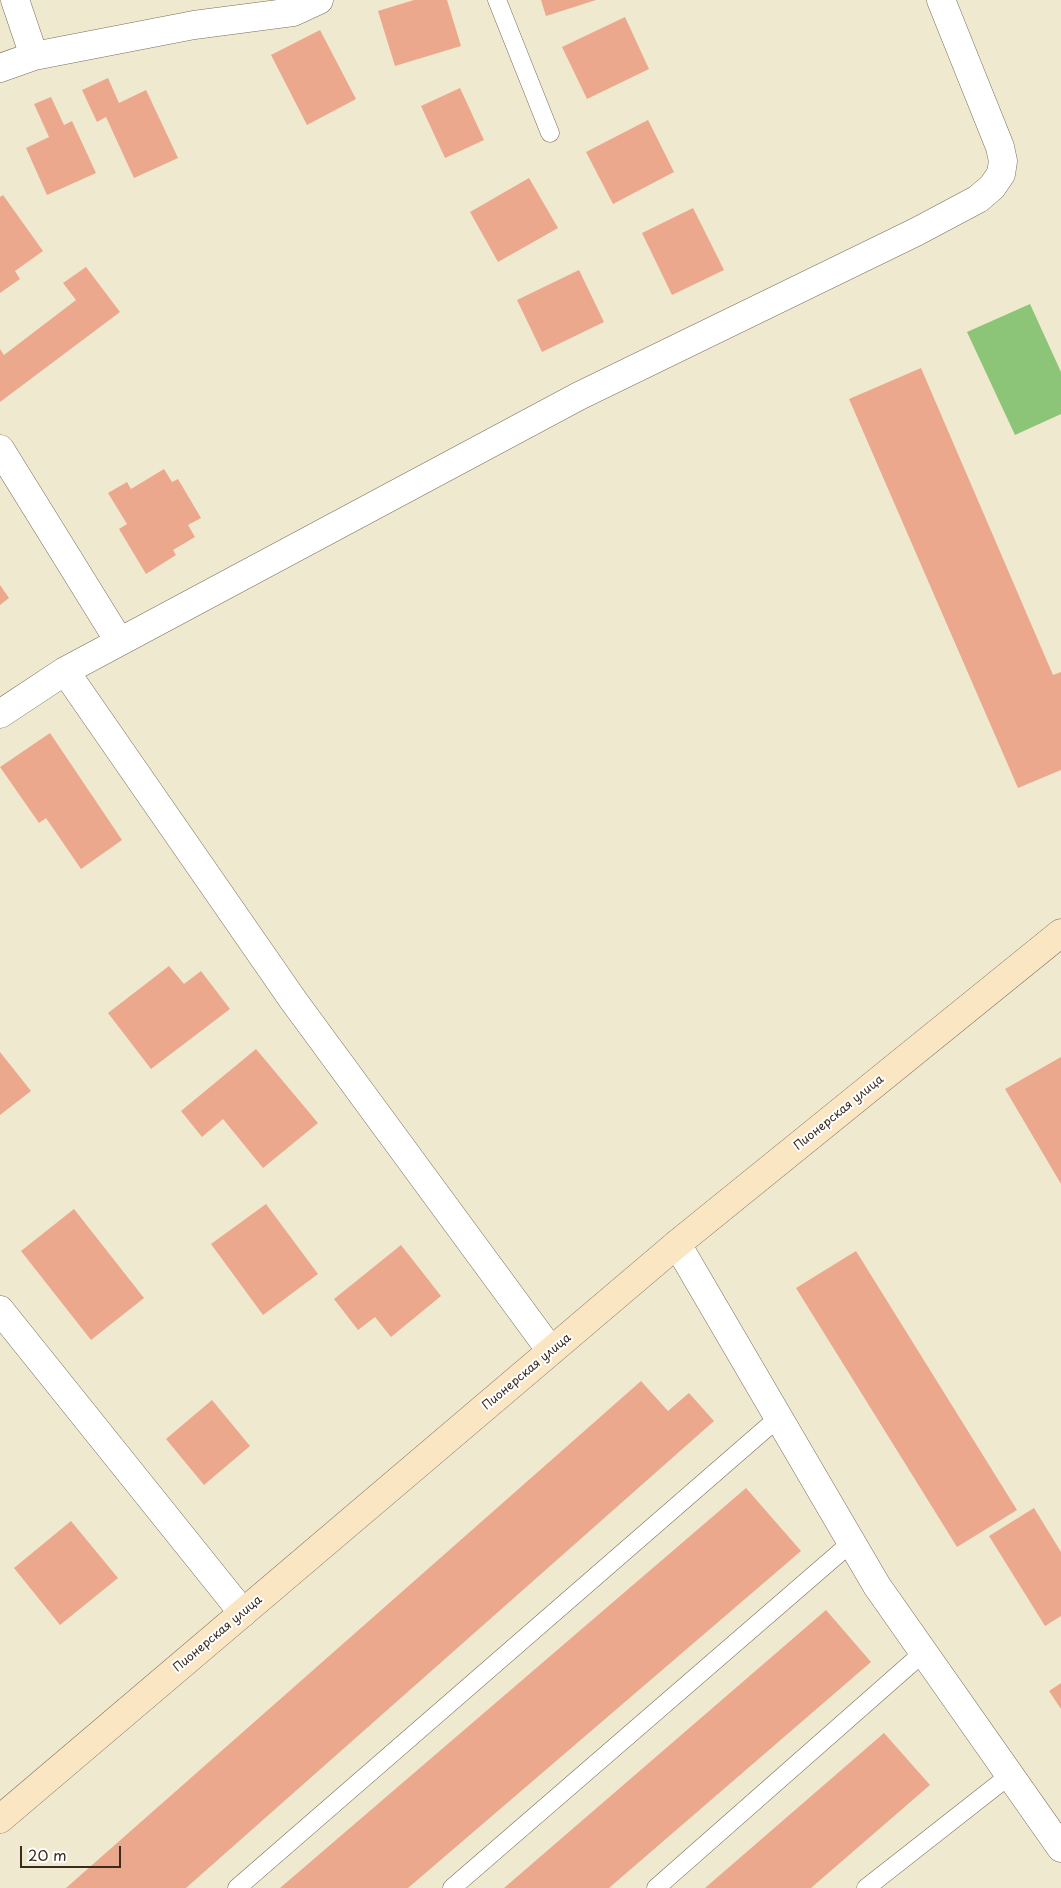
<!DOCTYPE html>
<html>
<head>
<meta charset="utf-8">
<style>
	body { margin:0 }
	#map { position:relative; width:1061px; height:1888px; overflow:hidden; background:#efe9cf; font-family:"Playpen Sans",sans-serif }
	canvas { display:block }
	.scale { position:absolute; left:20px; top:1846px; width:101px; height:22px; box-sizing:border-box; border:2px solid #3b2a1e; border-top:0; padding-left:6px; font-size:15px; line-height:18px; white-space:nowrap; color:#3b2a1e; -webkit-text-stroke:4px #fff; paint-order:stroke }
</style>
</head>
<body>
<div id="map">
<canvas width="1061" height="1888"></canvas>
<div class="scale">20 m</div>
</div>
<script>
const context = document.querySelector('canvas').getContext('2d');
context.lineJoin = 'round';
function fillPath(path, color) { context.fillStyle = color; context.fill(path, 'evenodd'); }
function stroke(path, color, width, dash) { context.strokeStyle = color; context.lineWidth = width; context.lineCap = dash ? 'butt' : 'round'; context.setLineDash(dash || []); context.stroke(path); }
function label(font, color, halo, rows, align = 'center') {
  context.font = font + ' "Playpen Sans",sans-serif'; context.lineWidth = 4; context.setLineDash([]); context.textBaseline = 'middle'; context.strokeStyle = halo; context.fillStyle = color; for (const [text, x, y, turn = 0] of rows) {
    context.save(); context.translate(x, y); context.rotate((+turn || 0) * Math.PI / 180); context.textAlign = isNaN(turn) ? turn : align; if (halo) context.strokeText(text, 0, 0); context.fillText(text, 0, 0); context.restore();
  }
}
fillPath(new Path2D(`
	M1030 304 1061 372V414L1015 435 967 332Z`), '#8cc478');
fillPath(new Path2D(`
	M414 0H447L461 46 395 66 378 11Z
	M541 0H596L546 16Z
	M625 17 649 69 587 99 562 47Z
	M320 30 356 99 307 125 271 55Z
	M108 78 119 103 146 90 178 158 134 178 106 117 97 122 82 90Z
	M460 88 484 140 445 158 421 106Z
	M51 97 64 125 72 121 96 173 47 195 26 148 49 137 34 104Z
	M648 120 674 172 613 204 586 152Z
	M529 178 558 228 498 262 470 212Z
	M3 195 43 251 15 271 20 279 0 293V197Z
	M693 208 724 270 672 295 642 233Z
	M86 267 120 312 0 402V349L4 355 76 300 63 283Z
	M579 270 604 322 542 352 517 300Z
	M921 368 1053 675 1061 672V770L1018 788 849 399Z
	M164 469 172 482 178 479 201 518 188 525 195 537 173 550 176 555 146 574 119 529 127 524 108 493 127 482 131 489Z
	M0 585 9 598 0 605Z
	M50 733 122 840 81 869 46 818 39 823 0 767Z
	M169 966 184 984 201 971 230 1009 151 1069 108 1013Z
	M256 1049 318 1123 263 1168 223 1119 202 1137 181 1111Z
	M0 1052 31 1091 0 1115Z
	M1061 1057V1184L1005 1089Z
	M266 1204 318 1274 263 1315 211 1244Z
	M74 1209 144 1298 91 1340 21 1251Z
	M401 1245 441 1296 391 1337 375 1317 358 1330 334 1299Z
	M856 1251 1017 1510 957 1547 796 1288Z
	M641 1381 668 1411 689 1393 714 1421 186 1888H66Z
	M212 1400 250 1446 204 1485 166 1439Z
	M746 1488 801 1551 408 1888H280Z
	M1034 1508 1061 1552V1616L1045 1626 989 1536Z
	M71 1521 118 1578 60 1625 14 1568Z
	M826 1610 871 1662 609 1888H504Z
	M1061 1683V1709L1049 1691Z
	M884 1733 930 1785 811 1888H705Z`), '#eca88c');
const lane = new Path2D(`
	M497 0 550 133
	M237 1888 778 1418
	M452 1888 852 1542
	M656 1888 924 1652
	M866 1888 1010 1775`);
const street = new Path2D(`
	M15 0 34 56
	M0 68 34 56 194 25 293 12 319 0
	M0 449 119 641
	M65 671 293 1000 551 1351
	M0 714 65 671 579 396 916 232 978 199 992 187 1001 174 1003 161 1000 147 941 0
	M677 1244 877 1586 1061 1848
	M0 1310 243 1613`);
const secondary = new Path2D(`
	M0 1819 677 1244 1061 933`);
stroke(lane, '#7a6d5c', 19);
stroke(street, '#7a6d5c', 29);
stroke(secondary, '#7a6d5c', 29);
stroke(lane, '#fff', 18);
stroke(street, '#fff', 28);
stroke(secondary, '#fbe6c4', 28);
label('12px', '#3b2a1e', '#fff', [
	["Пионерская улица",839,1113,-39],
	["Пионерская улица",527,1372,-40],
	["Пионерская улица",218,1634,-40]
]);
</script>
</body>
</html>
